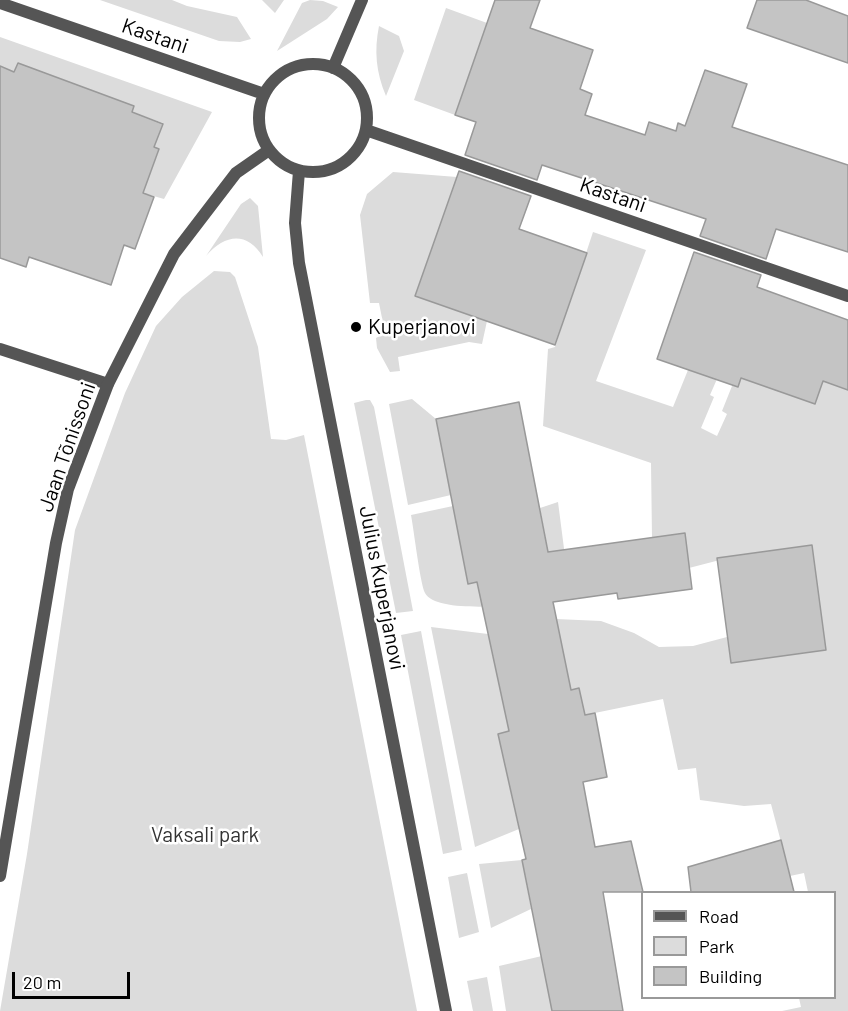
<!DOCTYPE html>
<html>
<head>
<meta charset="utf-8">
<style>
	body { margin:0 }
	#map { position:relative; width:848px; height:1011px; overflow:hidden; background:#fff; font-family:Barlow,sans-serif }
	canvas { display:block }
	.legend { position:absolute; left:641px; top:891px; width:195px; height:108px; box-sizing:border-box; background:#fff; border:2px solid #999; margin:0; padding:8px 10px; list-style:none; font-size:18px; color:#000 }
	.legend li { display:flex; align-items:center; gap:12px; height:30px }
	.legend b { width:30px; border:2px solid #999 }
	.scale { position:absolute; left:12px; top:972px; width:118px; height:27px; box-sizing:border-box; border:3px solid #000; border-top:0; padding-left:8px; font-size:18px; line-height:21px; white-space:nowrap; color:#000; -webkit-text-stroke:4px #fff; paint-order:stroke }
</style>
</head>
<body>
<div id="map">
<canvas width="848" height="1011"></canvas>
<ul class="legend">
<li><b style="height:8px;background:#555"></b>Road</li>
<li><b style="height:16px;background:#dcdcdc"></b>Park</li>
<li><b style="height:16px;background:#c4c4c4"></b>Building</li>
</ul>
<div class="scale">20 m</div>
</div>
<script>
const context = document.querySelector('canvas').getContext('2d');
context.lineJoin = 'round';
function fillPath(path, color) { context.fillStyle = color; context.fill(path, 'evenodd'); }
function stroke(path, color, width, dash) { context.strokeStyle = color; context.lineWidth = width; context.lineCap = dash ? 'butt' : 'round'; context.setLineDash(dash || []); context.stroke(path); }
function label(font, color, halo, rows, align = 'center') {
  context.font = font + ' Barlow,sans-serif'; context.lineWidth = 5; context.setLineDash([]); context.textBaseline = 'middle'; context.strokeStyle = halo; context.fillStyle = color; for (const [text, x, y, turn = 0] of rows) {
    context.save(); context.translate(x, y); context.rotate((+turn || 0) * Math.PI / 180); context.textAlign = isNaN(turn) ? turn : align; if (halo) context.strokeText(text, 0, 0); context.fillText(text, 0, 0); context.restore();
  }
}
fillPath(new Path2D(`
	M100 0H172L187 6 237 17 251 39 240 42 219 41Z
	M262 0H284L275 13Z
	M310 0 323 1 338 7 327 19 277 51 302 3Z
	M446 8 487 23 455 115 414 100Z
	M379 26 399 36 404 51 386 96C376 72 374 51 379 26Z
	M0 37 212 112 164 199 143 193 159 150 154 147 163 123 132 112 134 106 18 63 14 72 0 66Z
	M393 172 457 177 415 296 487 321 482 344 469 342 398 357 400 371 390 372 377 348 376 338 385 333 379 303H370L360 215 367 194Z
	M250 198 258 206 263 257C247 231 225 234 206 256L241 204Z
	M593 232 646 250 596 381 673 407 688 370 717 379 710 395 714 397 701 428 717 436 727 414 722 411 738 371 815 404 823 381 848 390V1011H782L801 1007 799 998H834V892H808L804 873 790 876 771 804 744 806 700 800 696 768 678 770 663 699 585 715 579 689 557 693 556 619 601 621 634 633 659 647 693 646 727 637 731 663 826 650 739 555 689 568 652 538 651 463 543 426 548 349 555 347Z
	M214 271 230 272 235 277 258 347 271 439 286 440 304 435 417 1011H0L27 854 75 530 125 393 156 326 182 297Z
	M412 399 436 419 451 495 408 505 389 404Z
	M366 400H370L374 407 413 611 396 613 354 403Z
	M558 502 566 564 551 567 540 508Z
	M453 506 540 569 546 603C521 604 437 615 425 593 420 583 414 531 411 515Z
	M431 627 488 634 509 731 498 734 519 829 475 847Z
	M421 631 462 850 443 854 401 635Z
	M522 860 531 909 491 928 479 864Z
	M467 873 479 932 459 938 448 877Z
	M542 956 552 1011H506L499 966Z
	M487 977 493 1011H473L467 981Z`), '#dcdcdc');
const building = new Path2D(`
	M495 0H540L530 28 593 50 580 89 592 94 585 115 645 135 649 122 676 131 678 123 685 126 705 70 747 84 732 127 848 165V252L776 229 766 259 700 236 706 219 542 165 537 180 465 155 476 122 455 115Z
	M757 0H806L848 16V63L747 28Z
	M18 63 134 106 132 112 163 124 154 147 159 149 143 193 154 197 135 249 124 245 111 285 29 257 26 267 0 258V66L14 72Z
	M459 171 531 196 519 229 587 253 555 345 415 296Z
	M694 252 761 275 757 287 848 320V390L823 381 815 404 741 378 738 387 657 359Z
	M519 402 548 552 685 533 692 589 618 599 617 593 553 602 571 690 579 688 585 715 595 713 607 777 583 782 595 847 631 841 643 892H603L623 1011H552L522 860 526 859 498 734 509 731 477 582 468 584 436 419Z
	M812 545 826 650 731 663 717 558Z
	M781 840 794 892H691L688 867Z`);
fillPath(building, '#c4c4c4');
stroke(building, '#999', 1.5);
stroke(new Path2D(`
	M0 349 108 384`), '#555', 12);
stroke(new Path2D(`
	M0 3 264 94
	M259 118a54 54 0 1 1 108 0a54 54 0 1 1-108 0Z
	M333 68 362 0
	M366 130 848 296
	M299 171 295 223 299 263 446 1011
	M0 876 56 543 68 489 108 384 174 254 236 173 269 150`), '#555', 12);
for (const [x, y, r, color] of [
	[356,327,6,"#000"]
]) { const dot = new Path2D(); dot.arc(x, y, r, 0, 2 * Math.PI); context.fillStyle = color; context.fill(dot); stroke(dot, '#fff', 2); }
label('21px', '#000', '#fff', [
	["Kastani",155,36,19],
	["Kastani",613,195,19],
	["Jaan Tõnissoni",67,447,-71],
	["Julius Kuperjanovi",382,588,79]
]);
label('21px', '#000', '#fff', [
	["Kuperjanovi",368,327]
], 'left');
label('21px', '#333', '#fff', [
	["Vaksali park",205,835]
]);
</script>
</body>
</html>
